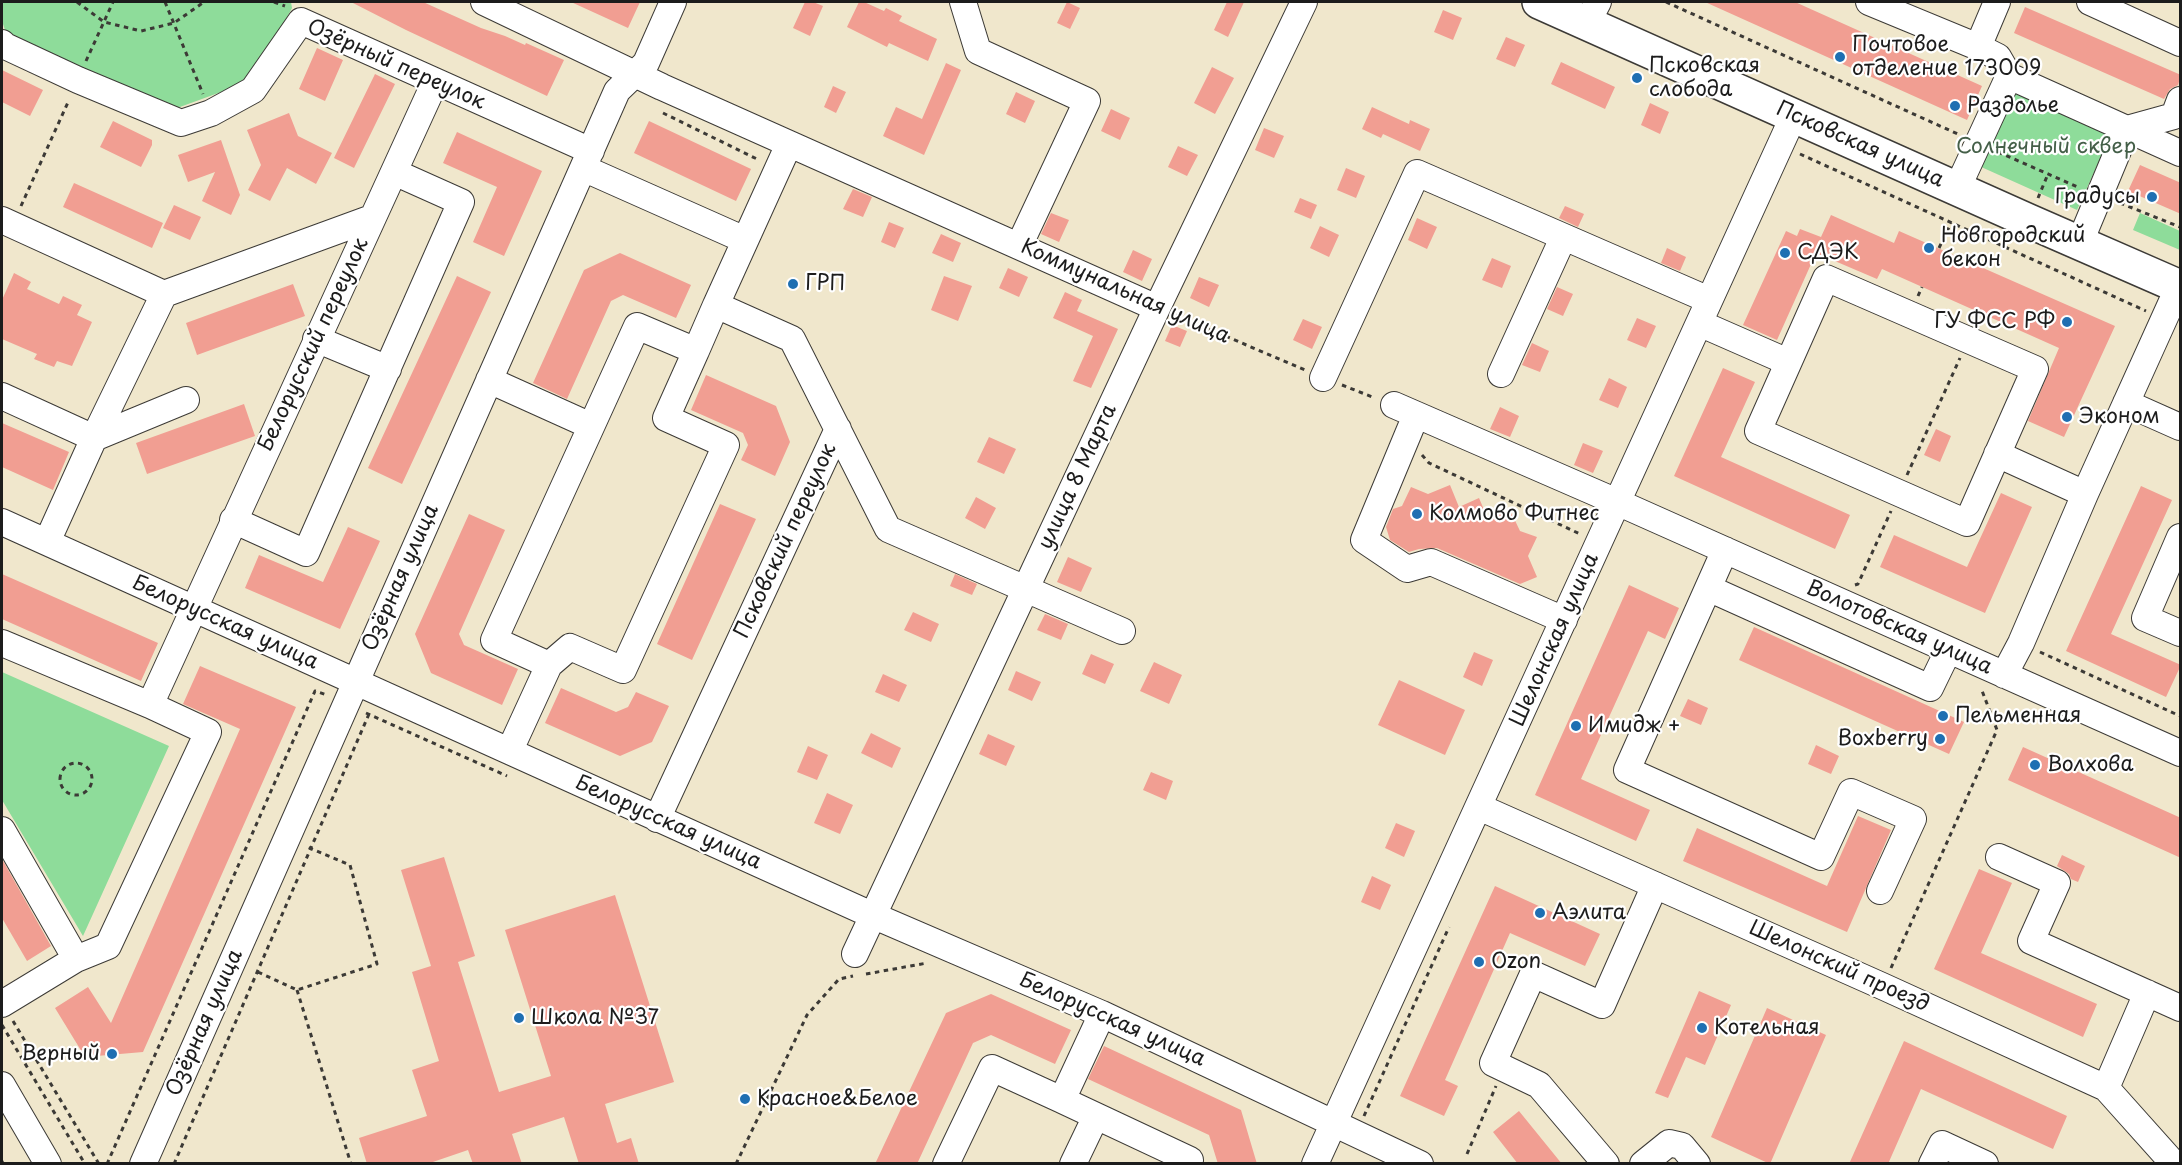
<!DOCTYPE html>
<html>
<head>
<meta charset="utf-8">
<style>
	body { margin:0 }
	#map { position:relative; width:2182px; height:1165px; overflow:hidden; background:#f0e7cc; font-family:"Playpen Sans",sans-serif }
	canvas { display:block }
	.frame { position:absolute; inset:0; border:3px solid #1c1c1c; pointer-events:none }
</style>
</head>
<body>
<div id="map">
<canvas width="2182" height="1165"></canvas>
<div class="frame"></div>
</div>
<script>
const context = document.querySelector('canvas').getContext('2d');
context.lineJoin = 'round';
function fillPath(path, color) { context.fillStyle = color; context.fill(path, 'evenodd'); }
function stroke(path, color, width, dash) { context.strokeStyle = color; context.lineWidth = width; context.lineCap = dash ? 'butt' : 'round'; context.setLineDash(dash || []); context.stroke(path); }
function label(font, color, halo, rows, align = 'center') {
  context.font = font + ' "Playpen Sans",sans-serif'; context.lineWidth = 4.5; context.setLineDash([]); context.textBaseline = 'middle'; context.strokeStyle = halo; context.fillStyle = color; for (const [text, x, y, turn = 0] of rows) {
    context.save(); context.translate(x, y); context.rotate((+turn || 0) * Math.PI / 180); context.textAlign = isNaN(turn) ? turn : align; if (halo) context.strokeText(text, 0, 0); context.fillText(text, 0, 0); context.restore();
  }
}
fillPath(new Path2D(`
	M2 2H291L292 8 254 80 169 111 8 39 2 21Z
	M2016 84 2114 128 2077 210 1979 166Z
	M2140 213 2180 231V250L2133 230Z
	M2 672 169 746 83 936 2 800Z`), '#8edc9a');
fillPath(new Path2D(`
	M351 2H423L481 28 505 36 525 45 526 43 564 60 547 96 406 30Z
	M571 2H640L628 28Z
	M805 2H813L823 6 810 36 793 28Z
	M859 2H864L884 11 886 8 902 16 899 21 937 39 928 61 889 43 887 47 847 27Z
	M1067 2 1080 8 1070 29 1057 23Z
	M1227 2H1244L1228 37 1214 30Z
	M1705 2H1795L1982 86 1967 120Z
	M2025 7 2181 75 2178 85 2170 89 2164 99 2014 33Z
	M1443 10 1462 18 1453 40 1434 32Z
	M1506 37 1525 45 1515 67 1496 59Z
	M317 48 343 60 325 101 299 89Z
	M1561 62 1615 87 1605 109 1551 84Z
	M946 63 961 70 924 155 883 136 896 107 922 119Z
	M1212 67 1234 78 1215 114 1194 103Z
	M2 70 43 90 30 116 2 102Z
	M375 74 395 84 354 168 334 158Z
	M833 86 846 92 836 113 824 107Z
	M1016 92 1035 101 1025 123 1006 114Z
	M1650 103 1669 112 1660 134 1641 125Z
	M1372 107 1409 124 1410 120 1430 129 1420 151 1383 134 1381 138 1362 129Z
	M1111 109 1130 118 1120 140 1101 131Z
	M289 113 298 136 332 153 316 184 287 168 270 201 248 190 261 165 247 130Z
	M113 121 152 140V145L141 167 100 147Z
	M649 121 751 169 736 201 634 153Z
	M1264 128 1284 136 1274 158 1255 150Z
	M457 132 542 171 504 256 473 242 497 187 443 163Z
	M221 140 240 195 231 215 202 201 215 172 188 182 178 155Z
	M1178 146 1198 155 1187 176 1168 167Z
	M2140 165 2181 183V214L2128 191Z
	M1346 168 1365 176 1356 198 1337 190Z
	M74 183 163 223 152 248 63 207Z
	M853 189 872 197 863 217 843 209Z
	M1300 198 1317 205 1311 219 1294 212Z
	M174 205 201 217 190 240 163 228Z
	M1565 206 1584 214 1578 227 1559 218Z
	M1051 213 1069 220 1059 242 1041 234Z
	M1831 215 1894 243 1899 231 2115 326 2064 437 2028 421 2059 348 1882 269 1877 279 1816 253 1777 340 1743 325 1786 231 1797 236 1800 229 1821 237Z
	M1417 218 1437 227 1427 249 1408 240Z
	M889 222 904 228 895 248 881 242Z
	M1320 226 1339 235 1329 257 1310 248Z
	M941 234 961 243 953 262 932 253Z
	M1667 248 1686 257 1680 271 1661 263Z
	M1133 250 1152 259 1142 281 1123 272Z
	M620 253 691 285 676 318 623 295 611 301 567 399 533 383 584 270Z
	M1492 258 1511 266 1502 288 1482 280Z
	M1008 268 1028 277 1019 297 999 288Z
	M14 273 31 282 27 289 59 304 63 296 82 305 77 315 92 322 72 366 57 361 54 367 34 359 37 354 2 339V300Z
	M457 276 491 292 402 484 368 468Z
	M944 276 972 286 958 321 931 310Z
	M1199 277 1219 285 1209 307 1190 298Z
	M293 284 305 316 197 355 186 323Z
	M1557 287 1573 294 1563 316 1547 309Z
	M1065 292 1082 300 1077 311 1118 329 1091 388 1073 381 1093 336 1053 318Z
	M1637 318 1656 326 1646 348 1627 340Z
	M1303 319 1322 327 1312 349 1293 340Z
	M1172 325 1187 331 1180 347 1165 341Z
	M1532 343 1549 351 1540 372 1522 365Z
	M1723 368 1755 382 1721 457 1850 515 1835 549 1674 476Z
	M706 375 776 406 790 442 775 476 741 460 748 445 743 433 691 410Z
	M1609 378 1627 387 1618 408 1599 400Z
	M244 404 255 436 147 474 136 443Z
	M1500 407 1519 416 1510 437 1490 429Z
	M2 423 69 452 53 490 2 467Z
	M1936 429 1951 436 1940 462 1924 455Z
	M989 437 1016 449 1004 474 977 462Z
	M1583 443 1603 451 1593 473 1574 465Z
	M1450 485 1459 507 1479 498 1488 519 1510 510 1520 531 1537 537 1528 556 1537 577 1520 584 1437 548 1419 549 1409 552 1390 540 1386 527 1393 509 1402 506 1411 487 1428 494Z
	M2141 486 2172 500 2111 634 2181 665 2166 697 2066 651Z
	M2001 493 2032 507 1985 613 1880 567 1894 535 1967 567Z
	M976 497 996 508 985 529 965 518Z
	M720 504 756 519 692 660 657 644Z
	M469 514 505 530 459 634 464 645 518 669 502 705 431 673 415 634Z
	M348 527 380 541 340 629 245 588 259 555 323 582Z
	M1068 557 1092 568 1081 592 1057 582Z
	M2 574 158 643 141 681 2 619Z
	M955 574 977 584 972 595 950 586Z
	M1629 585 1679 608 1665 639 1648 631 1581 779 1650 810 1636 841 1535 795Z
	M913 612 939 624 931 642 904 630Z
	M1045 614 1068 624 1061 640 1037 630Z
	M1754 627 1964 722 1949 754 1739 660Z
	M1474 652 1493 660 1482 686 1463 677Z
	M1091 654 1114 664 1105 684 1082 674Z
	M1154 662 1182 675 1169 704 1140 691Z
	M200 666 296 707 143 1052 85 1057 55 1008 88 987 111 1023 240 729 183 704Z
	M1016 671 1041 682 1032 701 1008 690Z
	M883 674 907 685 899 702 875 692Z
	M1399 680 1465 710 1445 755 1378 725Z
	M561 688 616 712 628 707 636 692 669 706 652 742 620 756 545 723Z
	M1688 699 1708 708 1701 725 1680 716Z
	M871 733 901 748 892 768 861 753Z
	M988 734 1015 746 1006 766 979 754Z
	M1816 745 1839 756 1831 774 1808 764Z
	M808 746 828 755 817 780 797 772Z
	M2023 747 2181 818V858L2008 780Z
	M1151 772 1173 781 1166 800 1143 790Z
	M827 793 853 805 840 834 814 823Z
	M1858 816 1891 830 1847 932 1683 861 1697 828 1827 886Z
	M1396 823 1415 831 1404 857 1385 848Z
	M2062 855 2085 866 2078 882 2071 879 2069 874 2057 866Z
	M444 857 475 956 458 962 499 1092 551 1076 505 930 615 895 674 1082 605 1104 617 1143 631 1138 639 1164H579L564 1117 512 1134 522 1164H473L468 1150 427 1164H367L359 1138 427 1116 412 1070 439 1061 412 972 431 966 401 870Z
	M2 859 51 946 27 961 2 918Z
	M1979 869 2012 883 1981 953 2097 1004 2083 1037 1934 969Z
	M1372 876 1391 885 1380 910 1361 902Z
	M1495 886 1600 934 1585 966 1510 933 1445 1080 1458 1086 1444 1116 1400 1096Z
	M1699 991 1731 1005 1705 1065 1686 1057 1668 1098 1655 1093Z
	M991 994 1071 1030 1055 1064 991 1035 973 1043 917 1164H875L946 1013Z
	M1767 1008 1826 1035 1770 1164 1711 1137Z
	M1904 1041 2067 1116 2053 1149 1921 1089 1888 1164H1849Z
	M1104 1046 1241 1110 1257 1164H1218L1209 1135 1088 1079Z
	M1519 1111 1562 1164H1518L1493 1132Z`), '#f19e92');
const minor = new Path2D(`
	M484 2 662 87 1157 308
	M963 2 978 51 1087 101 1019 246
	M1869 2 1978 47
	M2090 2 2180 43
	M1587 23 1598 2
	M2 43 5 46 78 80 181 123 211 113 253 90 301 21 591 151
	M2009 76 2180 153
	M789 144 716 305 792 339 888 529 1122 631
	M583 168 745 240
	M1957 189 2009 76 1998 57 1978 47 1997 2
	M2 220 164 294 372 218
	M2080 242 2127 129 2174 116 2180 100
	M1826 278 2035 369 1967 523 1758 431Z
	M1699 323 1788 362
	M316 339 388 369
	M1501 374 1563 238
	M1323 378 1417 173 1709 300
	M489 380 591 426
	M2 396 94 438 186 400
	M2126 403 2180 427
	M1394 405 1617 502 2180 753
	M1416 415 1364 540 1407 569 1431 562 1564 620
	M1997 454 2085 494
	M233 520 306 553 461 202 394 172
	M2 522 872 915 1102 1014 1420 1164
	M2180 537 2145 618 2180 633
	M47 542 94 438 164 294
	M1725 550 1627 770 1821 857 1851 792 1913 819 1880 891
	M1708 588 1930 688 1948 651
	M2 643 150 705 435 82
	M549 665 494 640 637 326 696 351 716 305
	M2004 675 2021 643 2085 494 2179 286
	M510 750 549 665 570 647 623 670 726 445 666 418 696 351
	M1479 807 1882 986 2106 1088 2174 1164
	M657 819 838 429
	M2 830 76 959 108 946 208 732 150 705
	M1999 857 2057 883 2031 941 2180 1008
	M855 954 1157 308 1304 2
	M2 1004 76 959
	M1102 1014 1062 1100 1190 1160 1189 1164
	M2 1085 48 1164
	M2106 1088 2147 993
	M143 1164 617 91 646 63 673 2
	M946 1164 992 1068 1062 1100
	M1073 1164 1096 1116
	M1315 1164 1794 115
	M1606 1164 1539 1085 1493 1063 1533 974 1602 1005 1655 885
	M1643 1164 1669 1143 1682 1146 1697 1164
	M1932 1164 1942 1144 1985 1164`);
const major = new Path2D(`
	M1539 2 2029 221 2180 287`);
stroke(minor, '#3c3a36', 28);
stroke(major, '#3c3a36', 36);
stroke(new Path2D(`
	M77 2 104 22 141 31 174 23 204 2
	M165 2 203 94
	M274 2 285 6
	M1666 2 1960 135
	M86 61 113 2
	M663 113 759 160
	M1998 152 2080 188
	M1800 154 2146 311
	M2038 198 2048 174
	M2120 203 2180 227
	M21 206 69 100
	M1939 248 1951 223
	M1918 296 1922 287
	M1176 315 1305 370
	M1342 385 1375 398
	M1422 455 1429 463 1580 534
	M1907 475 1960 358
	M1855 585 1858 584 1891 511
	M2040 652 2180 716
	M366 713 507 776
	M60 779a16 16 0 1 1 32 0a16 16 0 1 1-32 0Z
	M1891 968 1997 730 1981 688
	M258 972 297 990 377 964 350 865 305 846
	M866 974 927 963
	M297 990 351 1164
	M13 1021 99 1164
	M2 1025 85 1164
	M1364 1116 1449 927
	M1467 1154 1496 1086
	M2 1161 3 1164
	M107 1164 315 691 327 695
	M174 1164 369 714
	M736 1164 807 1015 839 979 853 976`), '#3c3a36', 3, [4.5, 4.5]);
stroke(minor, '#fff', 26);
stroke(major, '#fff', 33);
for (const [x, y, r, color] of [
	[1840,57,6,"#1f6fb2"],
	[1637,78,6,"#1f6fb2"],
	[1955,106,6,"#1f6fb2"],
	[2152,197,6,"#1f6fb2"],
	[1929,248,6,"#1f6fb2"],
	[1785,253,6,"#1f6fb2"],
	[793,284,6,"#1f6fb2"],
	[2067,322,6,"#1f6fb2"],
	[2067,417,6,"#1f6fb2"],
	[1417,514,6,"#1f6fb2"],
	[1943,716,6,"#1f6fb2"],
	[1576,726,6,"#1f6fb2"],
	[1940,739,6,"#1f6fb2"],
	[2035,765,6,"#1f6fb2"],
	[1540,913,6,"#1f6fb2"],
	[1479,962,6,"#1f6fb2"],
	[519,1018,6,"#1f6fb2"],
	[1702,1028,6,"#1f6fb2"],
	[112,1054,6,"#1f6fb2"],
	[745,1099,6,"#1f6fb2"]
]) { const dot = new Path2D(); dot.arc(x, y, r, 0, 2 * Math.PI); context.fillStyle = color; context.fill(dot); stroke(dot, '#fff', 2); }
label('21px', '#1c1c1c', '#fff', [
	["Почтовое",1852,45],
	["отделение 173009",1852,69],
	["Псковская",1649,66],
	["слобода",1649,90],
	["Раздолье",1967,106],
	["Градусы",2140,197,"right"],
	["Новгородский",1941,236],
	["бекон",1941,260],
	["СДЭК",1797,253],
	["ГРП",805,284],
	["ГУ ФСС РФ",2055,322,"right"],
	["Эконом",2079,417],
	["Колмово Фитнес",1429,514],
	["Пельменная",1955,716],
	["Имидж +",1588,726],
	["Boxberry",1928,739,"right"],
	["Волхова",2047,765],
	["Аэлита",1552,913],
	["Ozon",1491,962],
	["Школа №37",531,1018],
	["Котельная",1714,1028],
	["Верный",100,1054,"right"],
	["Красное&Белое",757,1099]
], 'left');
label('21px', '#1c1c1c', '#fff', [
	["Озёрный переулок",396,65,24],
	["Псковская улица",1860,145,24],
	["Коммунальная улица",1125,292,24],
	["Белорусский переулок",314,345,-65],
	["улица 8 Марта",1078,477,-65],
	["Псковский переулок",786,541,-65],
	["Озёрная улица",401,578,-66],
	["Белорусская улица",225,623,24],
	["Волотовская улица",1899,628,24],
	["Шелонская улица",1555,640,-66],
	["Белорусская улица",668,823,24],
	["Шелонский проезд",1839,967,24],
	["Белорусская улица",1112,1020,24],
	["Озёрная улица",205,1023,-66]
]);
label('21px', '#445f48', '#fff', [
	["Солнечный сквер",2046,147]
]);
</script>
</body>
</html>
